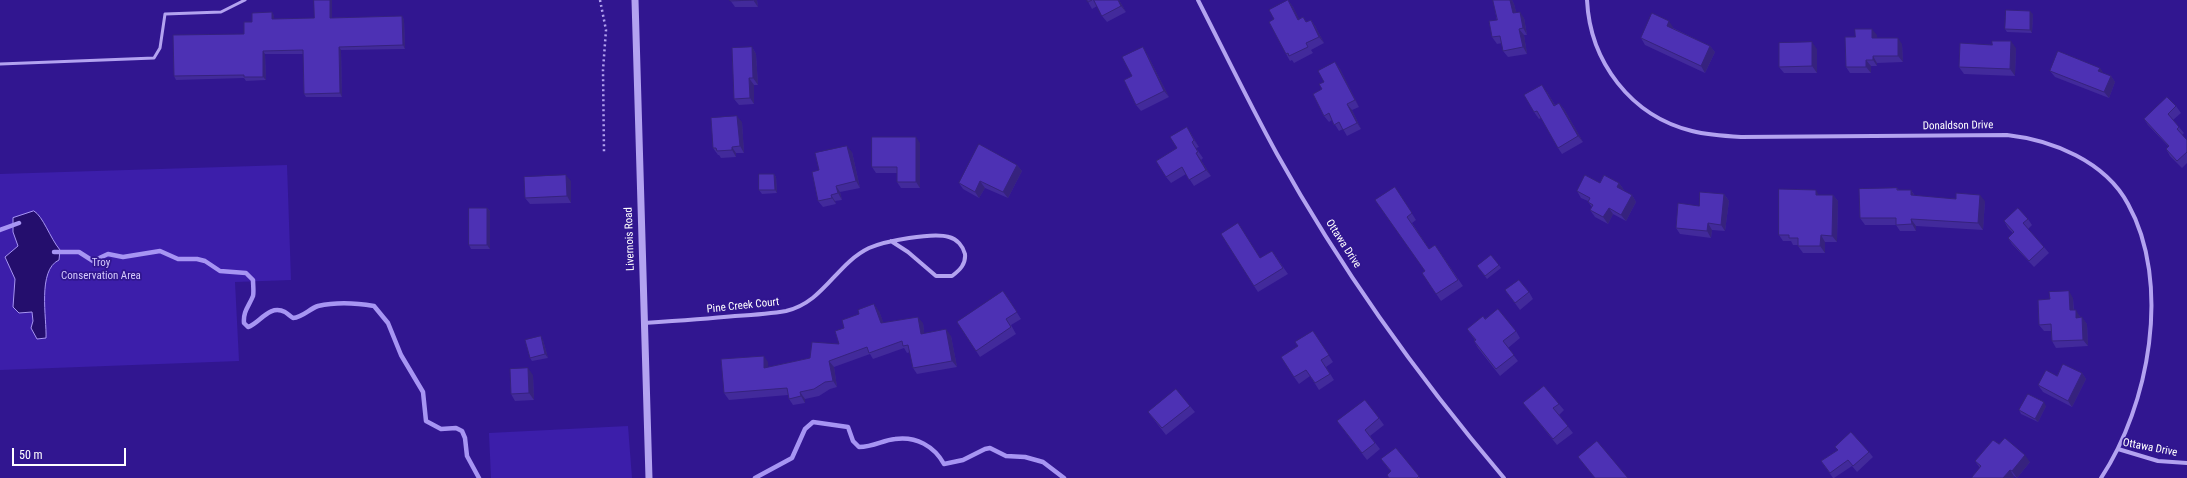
<!DOCTYPE html>
<html>
<head>
<meta charset="utf-8">
<style>
	body { margin:0 }
	#map { position:relative; width:2187px; height:478px; overflow:hidden; background:#311690; font-family:"Roboto Condensed",sans-serif }
	canvas { display:block }
	.scale { position:absolute; left:12px; top:448px; width:114px; height:18px; box-sizing:border-box; border:2px solid #fff; border-top:0; padding-left:5px; font-size:12px; line-height:14px; white-space:nowrap; color:#fff; -webkit-text-stroke:3px #311690; paint-order:stroke }
</style>
</head>
<body>
<div id="map">
<canvas width="2187" height="478"></canvas>
<div class="scale">50 m</div>
</div>
<script>
const context = document.querySelector('canvas').getContext('2d');
context.lineJoin = 'round';
function fillPath(path, color) { context.fillStyle = color; context.fill(path, 'evenodd'); }
function stroke(path, color, width, dash) { context.strokeStyle = color; context.lineWidth = width; context.lineCap = dash ? 'butt' : 'round'; context.setLineDash(dash || []); context.stroke(path); }
function label(font, color, halo, rows, align = 'center') {
  context.font = font + ' "Roboto Condensed",sans-serif'; context.lineWidth = 3.5; context.setLineDash([]); context.textBaseline = 'middle'; context.strokeStyle = halo; context.fillStyle = color; for (const [text, x, y, turn = 0] of rows) {
    context.save(); context.translate(x, y); context.rotate((+turn || 0) * Math.PI / 180); context.textAlign = isNaN(turn) ? turn : align; if (halo) context.strokeText(text, 0, 0); context.fillText(text, 0, 0); context.restore();
  }
}
fillPath(new Path2D(`
	M287 165 291 280 235 282 239 361 0 370V174Z
	M628 426 632 478H491L489 433Z`), '#3c1eaa');
const water = new Path2D(`
	M34 211C43 216 50 238 60 250L59 260C37 270 47 319 46 338L37 339 31 328 33 321 32 312 19 313 13 307 15 279 5 257 18 246 13 232V218Z`);
fillPath(water, '#240e6d');
stroke(water, '#a795f3', 1);
stroke(new Path2D(`
	M0 230 19 223
	M54 252H79L93 261 108 254 123 257 160 251 178 259H197L205 261 220 271 246 273 253 280C253 285 254 292 253 296 249 306 243 311 244 323L248 327C260 323 269 304 285 312 288 314 290 316 293 318 303 317 309 309 318 306 335 302 357 303 374 306L388 323 401 355 423 392 426 421 441 429 456 428 462 431 465 438 467 456 479 478
	M755 478 792 458 805 429 813 422 848 427 853 441 859 447C874 447 883 440 895 439 916 436 934 446 944 464L963 460 985 449 990 448 1006 456 1025 457 1043 462 1064 478`), '#a795f3', 4.5);
stroke(new Path2D(`
	M600 0 606 30 603 70 604 152`), '#b3a3f0', 2.5, [2, 3]);
stroke(new Path2D(`
	M0 64 154 58 160 48 165 14 221 12 245 0`), '#b3a3f0', 3);
stroke(new Path2D(`
	M1198 0C1224 51 1249 103 1277 154 1341 269 1419 378 1504 478
	M1587 0C1590 62 1631 116 1692 131 1708 135 1724 136 1741 137L2007 135C2052 140 2105 161 2128 204 2172 283 2149 406 2101 478
	M644 323C674 321 704 319 735 316 752 315 769 314 786 311 824 302 836 264 869 248 885 241 933 232 949 237 957 239 963 246 965 254 966 264 960 270 952 276H936L908 252 891 241
	M2118 449 2158 461 2187 463`), '#b3a3f0', 4);
stroke(new Path2D(`
	M635 0 649 478`), '#b3a3f0', 7);
fillPath(new Path2D(`
	M314 0H332V18L402 16 404 20 405 49 341 50 342 97H306L304 94 303 54H265L266 80 246 81 244 78 176 80 174 76 244 34 252 22 272 12 274 16V19L314 18Z
	M730 0H757L758 7H735Z
	M1087 0H1119L1126 12 1107 22 1102 16 1097 6 1092 9Z
	M1288 0 1293 7 1299 19 1303 17 1306 22 1311 20 1315 26 1324 43 1311 50 1313 53 1294 63 1292 60 1290 61 1286 54 1274 19Z
	M1493 0H1512L1514 4 1516 12 1524 18 1527 35H1524L1527 54 1508 57 1503 51 1502 43 1497 44 1492 37 1497 20Z
	M2033 14 2032 33 2007 32 2005 29Z
	M1673 27V28L1710 46 1715 52 1705 73 1645 45 1641 38Z
	M1877 35V38L1902 44 1903 62 1877 63V66H1871V73H1850L1846 67 1855 37Z
	M752 47 756 54 758 85H754V104L739 105 734 99Z
	M2016 48 2015 76 1964 74 1959 67Z
	M1817 49V73H1784L1779 67Z
	M1147 54 1169 97 1141 111 1136 105 1132 76Z
	M1335 62 1340 69 1359 107 1352 110 1361 129 1347 136 1343 129 1339 131 1332 120 1329 122 1324 116 1322 89 1324 82Z
	M2100 68 2103 73 2111 76 2115 82 2109 98 2055 77 2050 71Z
	M1547 92 1555 105 1559 103 1564 109 1583 142 1562 154 1558 148 1541 118 1539 119 1534 112Z
	M2176 106 2181 113 2173 120 2179 127 2184 133 2182 135 2187 140V163L2182 168 2170 156 2166 149 2169 147 2148 125 2144 119Z
	M742 122 744 153H736V157L721 158 719 155H718L713 148Z
	M1187 127 1199 147 1196 148 1203 158 1201 160 1211 176 1194 186 1186 174 1171 183 1166 177 1177 148Z
	M920 143V188H901L897 182V173H876L872 167Z
	M852 152 860 188 840 192 842 200 835 201 836 204 823 207 818 201 819 170Z
	M1017 165 1022 171 1008 198 985 188 979 198 963 189 959 183Z
	M774 174 776 177 777 193 762 194 759 190Z
	M571 181V203L530 204 525 198Z
	M1600 183H1619L1624 190 1623 191 1632 195 1636 202 1626 221 1613 214 1608 224 1595 217 1590 210 1592 207 1588 202V201L1581 198 1577 191Z
	M1897 188 1899 190H1911L1915 196 1985 201 1983 230 1916 226V231H1900L1896 225H1865L1860 218Z
	M1399 193 1416 220 1412 223 1429 249 1435 245 1463 286 1441 301 1422 273 1425 271Z
	M1724 194 1729 201 1725 231 1712 230 1711 238 1680 234 1676 228 1699 206Z
	M1819 195H1833L1838 201 1837 242H1825V253H1803L1798 246V245H1793L1791 241H1783L1779 235Z
	M487 208 490 211V249H471L469 245Z
	M2028 219 2032 225 2028 229 2044 247 2049 253 2034 267 2012 244 2008 238 2013 233 2008 228 2004 221Z
	M1242 230 1260 258 1272 251 1288 274 1258 292 1254 286Z
	M1499 265 1501 268 1487 279 1477 266Z
	M1505 290 1529 292 1533 299 1520 310Z
	M1008 298 1021 319 1011 325 1016 334 980 357 957 322Z
	M2073 298 2074 310 2087 324 2088 346 2056 348 2052 341 2051 331H2044L2039 325Z
	M879 311 883 322 923 323 924 333 951 336 957 367 917 374 913 368 910 352 907 353 904 348 873 359 870 354 834 367 837 387 830 389 819 396 805 399V403L793 405 789 399 788 395 729 400 724 393 768 362V367L810 358 839 344Z
	M1485 319 1516 331 1520 338 1508 348 1518 361 1500 376 1478 348 1474 341 1475 340 1467 329Z
	M1313 331 1333 362 1326 367 1334 380 1319 390 1310 376 1299 384 1294 377 1298 346Z
	M543 340 548 358 532 361 530 358Z
	M2082 373 2086 379 2072 407 2043 392 2038 385 2057 376Z
	M533 375 534 400 515 401 511 394Z
	M1523 403 1559 404 1564 410 1559 415 1573 433 1557 445 1528 409Z
	M1190 406 1195 412 1166 435 1148 412Z
	M2046 406 2038 422 2021 414 2019 410Z
	M1379 418 1384 425 1370 436 1380 449 1367 460 1337 421Z
	M1999 444 2030 462 2017 478 2014 476 2013 478H1972L1980 468 1975 461Z
	M1835 447 1869 452 1873 457 1857 472 1852 466 1834 478H1833L1821 461 1838 450Z
	M1396 448 1420 478H1389L1387 475 1391 472 1381 459Z
	M1578 457 1628 478H1595Z`), '#422a9b');
fillPath(new Path2D(`
	M330 0H332V21L330 18Z
	M753 0H757L758 7Z
	M1118 0H1119L1126 12 1121 6Z
	M1288 0 1293 7 1303 26 1298 20Z
	M1510 0H1512L1514 4 1518 19 1513 13Z
	M2030 11 2033 14 2032 33 2030 30Z
	M272 12 274 16 275 22 272 19Z
	M1520 12 1524 18 1527 35 1523 28Z
	M402 16 404 20 405 49 403 45Z
	M1311 20 1315 26 1324 43 1319 37Z
	M1669 21 1673 27 1671 32 1667 26Z
	M1519 29 1524 35 1527 54 1523 47Z
	M1872 29 1877 35V45L1872 38Z
	M1898 38 1902 44 1903 62 1898 56Z
	M2011 41 2016 48 2015 76 2010 69Z
	M1812 42 1817 49V73L1812 66Z
	M1710 46 1715 52 1705 73 1701 66Z
	M339 47 341 50 342 97 340 93Z
	M752 47 756 54 758 85 753 78Z
	M1143 47 1147 54 1169 97 1164 91Z
	M263 51 265 54 266 80 263 77Z
	M1873 56 1877 63V66L1873 60Z
	M1866 60 1871 66V73L1866 67Z
	M1335 62 1340 69 1359 107 1355 100Z
	M2100 68 2104 74 2098 71Z
	M2111 76 2115 82 2109 98 2104 92Z
	M749 78 754 85V104L750 98Z
	M1542 85 1547 92 1559 112 1554 106Z
	M1559 103 1564 109 1583 142 1578 136Z
	M1347 104 1352 110 1361 129 1357 123Z
	M737 116 742 122 744 153 740 146Z
	M1187 127 1191 134 1199 147 1194 140Z
	M916 137 920 143V188L916 182Z
	M847 146 852 152 860 188 856 181Z
	M732 147 736 153V157L732 150Z
	M1196 153 1201 160 1211 176 1206 170Z
	M1017 165 1022 171 1008 198 1003 192Z
	M774 174 776 177 777 193 775 190Z
	M566 175 571 181V203L567 196Z
	M980 181 985 188 979 198 975 192Z
	M1619 183 1624 190 1621 194 1617 187Z
	M836 186 840 192 842 200 838 193Z
	M1816 190 1820 197 1816 195Z
	M1911 190 1915 197 1911 195Z
	M1724 194 1729 201 1725 231 1721 225Z
	M831 195 835 201 836 204 832 198Z
	M1632 195 1636 202 1626 221 1621 215Z
	M1833 195 1838 201 1837 242 1832 236Z
	M1980 195 1985 201 1983 230 1978 223Z
	M487 208 490 211V249L487 245Z
	M1609 208 1613 214 1608 224 1603 217Z
	M1911 219 1916 226V231L1912 224Z
	M1708 223 1712 230 1711 238 1707 231Z
	M1821 235 1825 242V253L1820 246Z
	M2069 291 2073 298 2074 317 2070 310Z
	M874 304 879 311 886 329 881 323Z
	M2076 310 2080 317 2081 324 2076 318Z
	M918 317 923 323 925 340 921 334Z
	M2082 317 2087 324 2088 346 2083 340Z
	M946 329 951 336 957 367 952 361Z
	M541 336 543 340 548 358 545 354Z
	M764 356 768 362 769 374 764 368Z
	M829 361 834 367 837 387 833 381Z
	M528 368 533 375 534 400 529 393Z
	M2082 373 2086 379 2072 407 2068 401Z
	M800 392 805 399V403L801 396Z
	M2044 402 2046 406 2038 422 2035 419Z
	M2025 455 2030 462 2017 478 2012 471Z
	M2010 470 2014 476 2013 478H2003Z`), '#36227e');
const building = new Path2D(`
	M314 0H330V18L402 16 403 45 339 47 340 93 304 94 303 50 263 51V77H244V75L174 76 173 35 244 34V22H252V13L272 12V19L314 18Z
	M730 0H753L730 1Z
	M1087 0H1092L1088 2Z
	M1094 0H1118L1121 6 1102 16Z
	M1288 0 1298 20 1303 17 1306 22 1311 20 1319 37 1306 43 1308 47 1289 56 1288 53 1286 54 1269 22 1274 19 1269 10Z
	M1493 0H1510L1513 13 1520 12 1523 28 1519 29 1523 47 1503 51 1500 36 1492 37 1489 21 1497 20Z
	M2006 10 2030 11V30L2005 29Z
	M1652 13 1669 21 1667 26 1710 46 1701 66 1641 38Z
	M1855 29H1872V38H1898V56H1873V60H1866V67H1846L1845 37H1855Z
	M1992 41H2011L2010 69 1959 67 1960 43 1992 45Z
	M1812 42V66L1779 67V43Z
	M752 47 753 78H749L750 98 734 99 732 48Z
	M1143 47 1164 91 1136 105 1124 80 1132 76 1122 57Z
	M2058 51 2100 68 2098 71 2111 76 2104 92 2050 71Z
	M1335 62 1355 100 1347 104 1357 123 1343 130 1339 122 1334 125 1329 113 1324 116 1313 94 1322 89 1319 84 1324 82 1318 71Z
	M1542 85 1554 106 1559 103 1578 136 1558 148 1537 111 1534 112 1524 95Z
	M2167 97 2176 106 2168 114 2179 127 2177 129 2187 140V152L2177 161 2166 149 2169 146 2144 119Z
	M737 116 740 146 732 147V150L717 151 716 148H713L711 118Z
	M1187 127 1194 140 1192 142 1198 152 1196 153 1206 170 1189 180 1182 167 1166 177 1156 161 1177 148 1170 137Z
	M872 137H916V182H897V167H872Z
	M979 144 1017 165 1003 192 980 181 975 192 959 183Z
	M847 146 856 181 836 186 838 193 831 195 832 198 818 201 812 172 819 170 815 153Z
	M759 174H774L775 190H759Z
	M566 175 567 196 525 198 524 177Z
	M1585 175 1600 183 1604 175 1619 183 1617 187 1632 195 1621 215 1609 208 1603 217 1590 210 1593 205 1588 202 1590 198 1577 191Z
	M1395 187 1412 213 1407 217 1429 249 1435 245 1458 280 1436 294 1422 273 1425 271 1375 200Z
	M1897 188V190H1911V195L1956 199V193L1980 195 1978 223 1911 219 1912 224 1896 225V218H1860L1859 189Z
	M1779 189 1816 190V195H1833L1832 236 1821 235 1820 246H1798V238H1789V235H1779Z
	M1700 192 1724 194 1721 225 1708 223 1707 231 1676 228 1678 203 1699 206Z
	M469 208H487V245H469Z
	M2018 208 2028 219 2023 223 2044 247 2029 261 2008 238 2014 232 2004 221Z
	M1238 223 1260 258 1272 251 1283 268 1254 286 1221 234Z
	M1491 255 1499 265 1485 276 1477 266Z
	M1519 280 1529 292 1515 303 1505 290Z
	M1003 291 1017 312 1006 319 1011 327 976 351 957 322Z
	M2069 291 2070 310H2076V318L2082 317 2083 340 2052 341 2051 324 2039 325 2038 300 2050 299 2049 292Z
	M874 304 881 323 918 317 921 334 946 329 952 361 913 368 908 345 903 346 902 341 869 353 867 347 829 361 833 381 825 382 814 389 800 392 801 396 789 399 787 388 724 393 721 359 764 356V368L810 358 812 342 839 344 835 331 844 328 842 320 859 314 858 310Z
	M1498 309 1516 331 1503 341 1514 355 1496 369 1474 341 1476 340 1467 329 1483 316 1485 319Z
	M1313 331 1329 355 1321 360 1330 374 1315 383 1306 370 1294 377 1281 357 1298 346 1295 342Z
	M541 336 545 354 530 358 525 340Z
	M2063 364 2082 373 2068 401 2038 385 2046 370 2057 376Z
	M528 368 529 393 511 394 510 369Z
	M1544 386 1559 404 1553 408 1568 426 1553 439 1523 403Z
	M1176 389 1190 406 1162 428 1148 412Z
	M2028 394 2044 402 2035 419 2019 410Z
	M1365 400 1379 418 1365 430 1375 443 1362 453 1337 421Z
	M1851 432 1869 452 1853 466 1848 460 1830 473 1821 461 1838 450 1835 447Z
	M2005 438 2025 455 2012 471 2010 470 2003 478H1972V477L1981 466 1975 461 1993 440 1999 444Z
	M1597 441 1628 478H1595L1578 457Z
	M1396 448 1419 476 1417 478H1389L1387 475 1391 471 1381 459Z`);
fillPath(building, '#4d31b4');
stroke(building, '#36227e', 1);
label('11px', '#fff', '#311690', [
	["Donaldson Drive",1958,126,-1],
	["Livernois Road",630,239,-92],
	["Ottawa Drive",1343,244,57],
	["Pine Creek Court",743,306,-6],
	["Ottawa Drive",2150,448,11]
]);
label('11px', '#d4c9fc', '#311690', [
	["Troy",101,263],
	["Conservation Area",101,276]
]);
</script>
</body>
</html>
